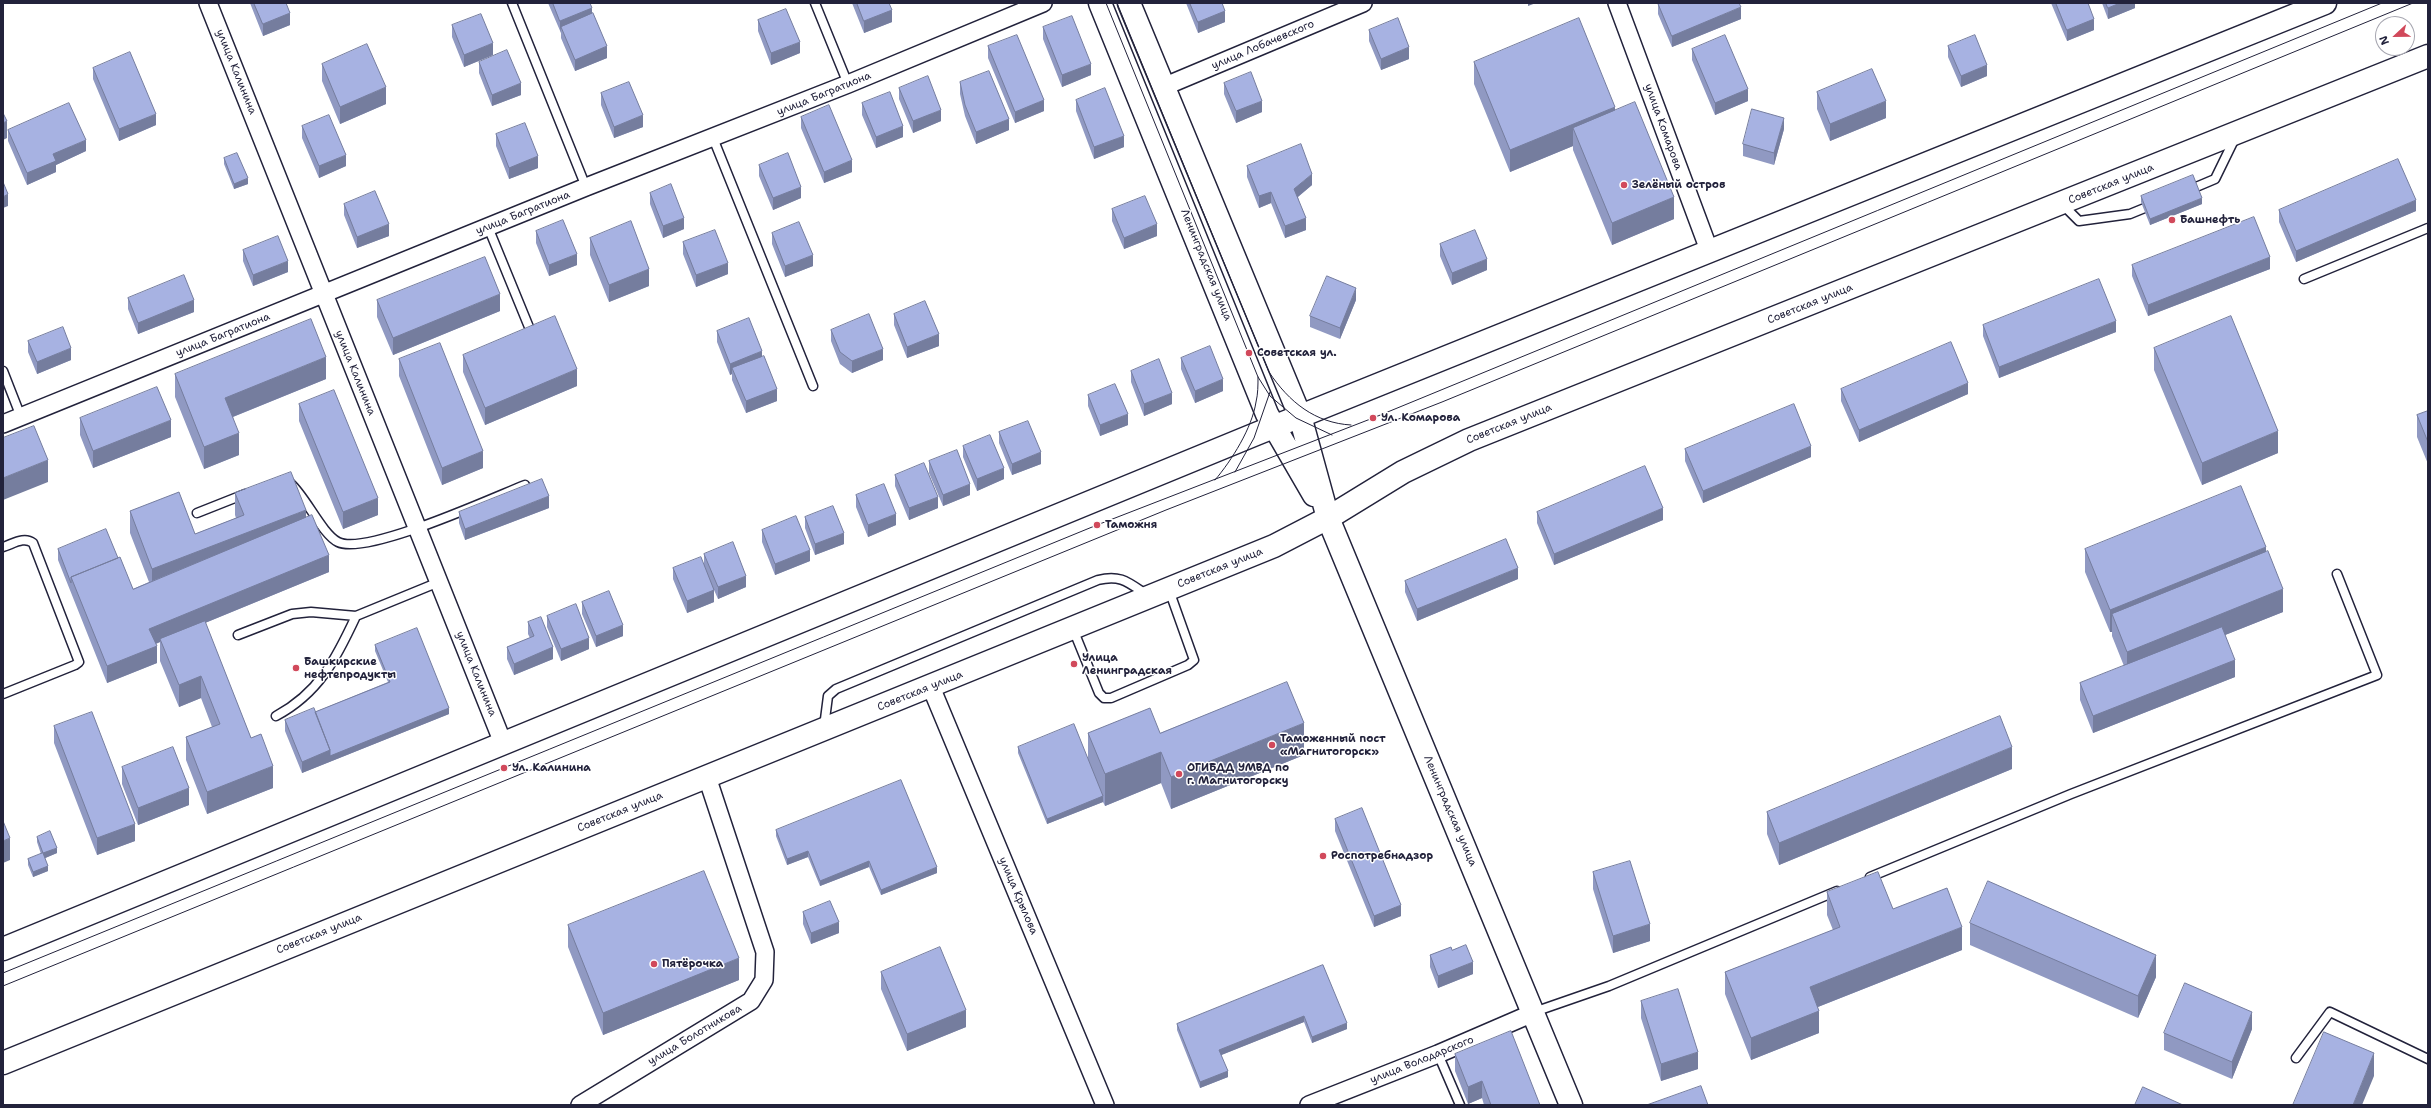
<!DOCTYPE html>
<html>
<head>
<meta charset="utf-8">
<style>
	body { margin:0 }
	#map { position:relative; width:2431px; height:1108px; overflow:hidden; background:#fff; font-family:"Shantell Sans",sans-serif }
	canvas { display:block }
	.frame { position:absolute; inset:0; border:4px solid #22223b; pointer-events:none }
	.north { position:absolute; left:2375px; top:16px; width:40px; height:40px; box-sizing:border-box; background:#fff; border:1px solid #a7a7b1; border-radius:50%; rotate:248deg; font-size:11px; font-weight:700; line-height:16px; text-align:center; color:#22223b }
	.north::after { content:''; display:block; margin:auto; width:14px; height:18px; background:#d1495b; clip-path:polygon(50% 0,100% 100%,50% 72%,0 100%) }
</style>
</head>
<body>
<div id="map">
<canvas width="2431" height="1108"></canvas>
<div class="frame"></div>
<div class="north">N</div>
</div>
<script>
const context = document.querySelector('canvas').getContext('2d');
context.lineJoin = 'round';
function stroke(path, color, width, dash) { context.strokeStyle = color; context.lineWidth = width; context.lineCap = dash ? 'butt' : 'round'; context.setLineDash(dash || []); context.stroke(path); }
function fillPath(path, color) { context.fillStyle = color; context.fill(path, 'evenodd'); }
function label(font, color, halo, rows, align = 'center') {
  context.font = font + ' "Shantell Sans",sans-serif'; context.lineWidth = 3; context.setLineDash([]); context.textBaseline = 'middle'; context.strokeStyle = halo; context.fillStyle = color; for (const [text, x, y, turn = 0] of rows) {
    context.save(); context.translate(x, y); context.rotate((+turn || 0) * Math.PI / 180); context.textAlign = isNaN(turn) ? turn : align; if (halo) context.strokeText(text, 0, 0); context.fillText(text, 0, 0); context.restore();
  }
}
const lane = new Path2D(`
	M512 3 586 187
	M815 3 848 84
	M713 138 813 386
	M2189 190 2215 179 2235 138
	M2062 204 2079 221 2130 214 2152 205
	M488 227 531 332
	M2304 279 2428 228
	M3 371 21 417
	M290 483C306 497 322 534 338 542 366 556 492 498 525 485
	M197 513 245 494
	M3 547C13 544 24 536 33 543L79 662 75 665 3 694
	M1073 629 1099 693 1104 698H1111L1188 665 1194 660 1169 590
	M238 635 292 614 311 612 356 616
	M276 716C319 693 336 659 356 616L439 582
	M824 727 828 696 836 689 1098 580C1121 574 1129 583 1147 595
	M1870 877 2071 794 2377 675 2337 574
	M1534 1012 1609 986 1837 891
	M1438 1054 1460 1105
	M2296 1058 2330 1012 2428 1059`);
const street = new Path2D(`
	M208 3 503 743
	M1617 3 1709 250
	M1163 87 1363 3
	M3 424 586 187 848 84 1043 3
	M931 687 1105 1105
	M580 1105 751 1001 764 980 765 952 707 777
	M1309 1105 1438 1054 1533 1013`);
const secondary = new Path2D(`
	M1100 3 1267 414 1314 495
	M1129 3 1300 416 1328 518 1571 1105`);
const primary = new Path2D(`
	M3 949 1256 434 2325 3
	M3 1063 1274 546 1328 518 1403 472 1469 440 2428 56`);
stroke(lane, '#22223b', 11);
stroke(street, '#22223b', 20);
stroke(secondary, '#22223b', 25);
stroke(primary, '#22223b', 25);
stroke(lane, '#fff', 8);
stroke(street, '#fff', 17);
stroke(secondary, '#fff', 22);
stroke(primary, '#fff', 22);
stroke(new Path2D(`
	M1106 3 1258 377 1270 396 1296 418 1332 435
	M1117 3 1269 372C1289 402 1315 423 1351 425
	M1235 472 1254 438 1270 392
	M1215 480C1232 460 1252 428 1256 402 1258 394 1258 385 1258 377
	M3 973 1097 525 1373 418 2382 3
	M3 986 1166 510 1442 402 2413 3`), '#22223b', 1);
fillPath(new Path2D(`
	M250 3H286L290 25 263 36Z
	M548 3H590L592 13 607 58 575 71 561 38V33Z
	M852 3H889L892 22 864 33Z
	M1186 3H1222L1225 22 1198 33Z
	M1658 3 1741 19 1672 47 1658 14Z
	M2051 3H2088L2094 30 2067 41Z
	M2102 3H2135V8L2108 19Z
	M758 20 800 53 771 65 758 31Z
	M452 25 493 55 464 67 452 37Z
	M1043 27 1091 75 1062 87 1043 39Z
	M1369 30 1409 59 1381 70 1369 41Z
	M988 46 1044 111 1015 123 988 58Z
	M1948 46 1987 76 1961 87 1948 57Z
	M1692 49 1748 101 1715 115 1692 60Z
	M479 62 521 95 492 106 479 73Z
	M1474 62 1615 111 1674 219 1612 245 1573 150V146L1510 172 1474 84Z
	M322 64 386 104 340 124 322 81Z
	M93 68 156 125 119 141 93 79Z
	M960 82 1009 130 976 144 965 116 960 94Z
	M1224 83 1262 112 1236 123 1224 94Z
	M899 88 941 121 913 133 899 99Z
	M1817 92 1886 118 1830 141 1817 109Z
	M601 93 643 127 614 138 601 105Z
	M1076 100 1124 147 1094 159 1076 111Z
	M862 103 903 137 876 148 862 115Z
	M801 117 852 172 824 183 801 128Z
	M302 126 346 166 319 178 302 138Z
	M1784 129 1774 165 1743 156V144Z
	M8 130 86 151 56 165V172L27 185 8 141Z
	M496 134 538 168 509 179 496 146Z
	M224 158 248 184 234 189 224 164Z
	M759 165 801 198 773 210 759 176Z
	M1247 166 1312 185 1298 197 1306 230 1285 238 1271 203 1259 208 1247 177Z
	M650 193 684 229 663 238 650 204Z
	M2141 196 2202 204 2150 225 2141 202Z
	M344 204 389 236 357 248 344 215Z
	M1112 209 1157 236 1124 249 1112 221Z
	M2279 210 2416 211 2296 262 2279 222Z
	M536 231 577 265 549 276 536 243Z
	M772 233 813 266 785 277 772 244Z
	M590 238 649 286 609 302 590 255Z
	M683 242 728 274 696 287 683 254Z
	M1440 244 1487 270 1452 285 1440 256Z
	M243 250 288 272 253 286 243 261Z
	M2132 265 2270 269 2148 316 2132 276Z
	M128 298 194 312 138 334 128 309Z
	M377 300 500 311 393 355 377 317Z
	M1356 300 1340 339 1310 327V316Z
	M894 314 939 346 907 358 894 325Z
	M1983 325 2116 332 1999 378 1983 336Z
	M831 330 883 360 852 373 840 364 831 341Z
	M717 331 762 357 777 401 746 413 732 380V374L730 375 717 342Z
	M28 341 71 360 37 374 28 352Z
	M2154 348 2278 453 2202 485 2154 370Z
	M463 355 577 386 485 425 463 372Z
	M1181 358 1223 391 1195 403 1181 369Z
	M399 359 483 468 442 485 399 376Z
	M1131 371 1172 404 1144 416 1131 382Z
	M175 374 326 379 233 417 239 455 204 469 175 397Z
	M1841 389 1968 394 1859 442 1841 401Z
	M1088 395 1128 425 1100 436 1088 406Z
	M299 404 378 515 343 529 299 421Z
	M2428 411V464L2417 437V415Z
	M80 418 171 437 93 468 80 435Z
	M999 432 1041 464 1012 475 999 443Z
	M963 446 1004 479 977 491 963 457Z
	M1685 449 1811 457 1703 503 1685 461Z
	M929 461 970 495 943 506 929 473Z
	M895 475 938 508 909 520 895 486Z
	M235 493 306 518 329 572 205 623 251 738 273 788 207 814 186 760V737L212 727 201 698 179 707 160 661V642L156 644 157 663 107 683 58 560V549L118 558 133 589 149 582 130 533V511L195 534 236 518 235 515Z
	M856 495 896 525 868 537 856 507Z
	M549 508 465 540 459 523V512Z
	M1537 512 1663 520 1554 565 1537 523Z
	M805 517 844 544 815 555 805 528Z
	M762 530 810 561 775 575 762 542Z
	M2085 549 2266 552 2283 612 2225 635 2235 677 2093 733 2080 700V683L2124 666 2112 636V632H2110L2085 572Z
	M704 554 746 587 718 599 714 590V602L687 613 673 579V568L704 565Z
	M1518 579 1417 621 1405 592V581Z
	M582 602 623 636 596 647 582 614Z
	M547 616 589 649 561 661 547 627Z
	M528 622 553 659 514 675 507 659V647L530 638 528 634Z
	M375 645 449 714 302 773 285 731V720L315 712 388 682 375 651Z
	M54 726 135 841 97 855 54 743Z
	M1088 733H1160L1304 755 1171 809 1161 783 1105 806 1103 802 1047 824 1018 753V747L1088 759Z
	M122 767 189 805 138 825 122 784Z
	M2012 769 1779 865 1767 834V812Z
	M1335 819 1401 916 1374 927 1335 831Z
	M776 830 937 873 881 895 869 867 820 886 808 857 787 865 776 836Z
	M37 837 57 853 45 858 48 871 33 877 28 865V859L41 854 37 842Z
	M1593 872 1650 941 1613 953 1593 889Z
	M1827 892 1893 909 1962 950 1818 1007 1819 1033 1751 1060 1725 994V972L1833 930 1827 915Z
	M803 912 839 933 811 944 803 924Z
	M1970 923 2156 977 2138 1018 1970 945Z
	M568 925 739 980 603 1035 568 947Z
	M1452 950 1473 974 1438 988 1430 967V955Z
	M1323 965 1347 1029 1312 1043 1304 1022 1221 1055 1228 1077 1200 1088 1177 1030V1024Z
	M881 972 966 1027 907 1051 881 989Z
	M1641 1001 1698 1069 1661 1081 1641 1018Z
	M2252 1029 2232 1079 2164 1050V1033Z
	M1455 1054 1540 1105H1484L1482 1098 1468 1104 1455 1071Z`), '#9099c2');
fillPath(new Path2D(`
	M1528 3H1536L1528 6Z
	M2120 3H2135V8L2108 19V8Z
	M1741 7V19L1672 47V36Z
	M592 8V19L561 27 560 33V21Z
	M892 10V22L864 33V21Z
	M1225 11V22L1198 33V22Z
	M290 13V25L263 36V24Z
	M2094 19V30L2067 41V30Z
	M800 42V53L771 65V53Z
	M493 43V55L464 67V55Z
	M607 46V58L575 71V60Z
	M1409 47V59L1381 70V59Z
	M1091 64V75L1062 87V75Z
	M1987 65V76L1961 87V76Z
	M521 83V95L492 106V95Z
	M386 87V104L340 124V107Z
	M1748 89V101L1715 115V103Z
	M1044 100V111L1015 123V112Z
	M1262 101V112L1236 123V111Z
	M1886 101V118L1830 141V124Z
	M1615 107V129L1573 128V146L1510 172V150Z
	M941 110V121L913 133V121Z
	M156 114V125L119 141V129Z
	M643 115V127L614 138V127Z
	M1784 118V129L1774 165V153Z
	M1009 119V130L976 144V132Z
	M7 121V138L3 140V123Z
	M903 126V137L876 148V137Z
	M1124 136V147L1094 159V147Z
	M86 140V151L56 165V172L27 185V173L53 154Z
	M346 155V166L319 178V166Z
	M538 156V168L509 179V168Z
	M852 160V172L824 183V172Z
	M1312 174V185L1294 200V189Z
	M248 178V184L234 189V184Z
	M801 187V198L773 210V198Z
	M1271 192V203L1259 208V196Z
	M8 194V206L3 208V197Z
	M1674 197V219L1612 245V223Z
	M2202 198V204L2150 225V219Z
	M2416 200V211L2296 262V251Z
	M684 218V229L663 238V226Z
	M1306 218V230L1285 238V226Z
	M389 224V236L357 248V237Z
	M1157 224V236L1124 249V238Z
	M577 254V265L549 276V265Z
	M813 255V266L785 277V266Z
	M2270 257V269L2148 316V305Z
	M1487 259V270L1452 285V273Z
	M288 261V272L253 286V275Z
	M728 263V274L696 287V275Z
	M649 269V286L609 302V285Z
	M1356 288V300L1340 339V328Z
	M500 294V311L393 355V338Z
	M194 300V312L138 334V323Z
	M2116 321V332L1999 378V367Z
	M939 334V346L907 358V347Z
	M71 348V360L37 374V362Z
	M883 349V360L852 373V361Z
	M762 351V363L732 368V374L730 375V364Z
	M326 357V379L225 420V398Z
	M577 369V386L485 425V408Z
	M1223 379V391L1195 403V391Z
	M1968 383V394L1859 442V430Z
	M777 389V401L746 413V401Z
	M1172 393V404L1144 416V404Z
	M1128 414V425L1100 436V425Z
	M171 420V437L93 468V451Z
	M2278 431V453L2202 485V463Z
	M239 433V455L204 469V447Z
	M1811 446V457L1703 503V491Z
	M483 451V468L442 485V468Z
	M1041 452V464L1012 475V464Z
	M48 460V482L3 500V478Z
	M1004 468V479L977 491V479Z
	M970 484V495L943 506V495Z
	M549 496V508L465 540V529Z
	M938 497V508L909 520V508Z
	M378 498V515L343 529V512Z
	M1663 508V520L1554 565V554Z
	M306 510V533L152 591V569Z
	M896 514V525L868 537V525Z
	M844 533V544L815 555V544Z
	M2266 547V569L2112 614V632H2110V610Z
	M810 550V561L775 575V564Z
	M329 555V572L161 641 160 639V642L149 646V629Z
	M1518 568V579L1417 621V609Z
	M746 576V587L718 599V587Z
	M2283 589V612L2127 674V652Z
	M714 590V602L687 613V601Z
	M623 625V636L596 647V636Z
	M589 638V649L561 661V649Z
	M157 646V663L107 683V666Z
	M553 647V659L514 675V664Z
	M2235 660V677L2093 733V716Z
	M201 676V698L179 707V685Z
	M449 708V714L302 773V762L330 750Z
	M1304 723V755L1171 809V777Z
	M2012 747V769L1779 865V843Z
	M1161 752V783L1105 806V774Z
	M273 766V788L207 814V792Z
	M189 788V805L138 825V808Z
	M1103 796V802L1047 824V819Z
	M135 824V841L97 855V838Z
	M10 838V860L3 863V841Z
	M57 848V853L43 859V853Z
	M808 851V857L787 865V859Z
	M869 861V867L820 886V881Z
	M48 866V871L33 877V872Z
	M937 867V873L881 895V890Z
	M1401 905V916L1374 927V916Z
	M839 922V933L811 944V933Z
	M1650 924V941L1613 953V936Z
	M1962 927V950L1810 1010V987Z
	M2156 955V977L2138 1018V996Z
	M739 958V980L603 1035V1013Z
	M1473 962V974L1438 988V976Z
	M966 1010V1027L907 1051V1034Z
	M1819 1011V1033L1751 1060V1038Z
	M2252 1012V1029L2232 1079V1062Z
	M1304 1016V1022L1219 1056V1050Z
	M1347 1023V1029L1312 1043V1037Z
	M1698 1052V1069L1661 1081V1064Z
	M2374 1053V1076L2362 1105H2353Z
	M1228 1071V1077L1200 1088V1082Z
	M1482 1081V1098L1468 1104V1087Z`), '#757d9e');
const building = new Path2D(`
	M254 3H286L290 13 263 24Z
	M553 3H590L592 8 560 21Z
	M857 3H889L892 10 864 21Z
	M1190 3H1222L1225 11 1198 22Z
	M1658 3H1739L1741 7 1672 36Z
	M2056 3H2088L2094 19 2067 30Z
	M2106 3H2120L2108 8Z
	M786 9 800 42 771 53 758 20Z
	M593 13 607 46 575 60 561 27Z
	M481 14 493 43 464 55 452 25Z
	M1072 16 1091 64 1062 75 1043 27Z
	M1398 18 1409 47 1381 59 1369 30Z
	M1579 18 1615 107 1510 150 1474 62Z
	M1017 35 1044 100 1015 112 988 46Z
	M1725 35 1748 89 1715 103 1692 49Z
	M1975 35 1987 65 1961 76 1948 46Z
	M367 44 386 87 340 107 322 64Z
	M507 50 521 83 492 95 479 62Z
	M130 52 156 114 119 129 93 68Z
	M1872 69 1886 101 1830 124 1817 92Z
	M989 71 1009 119 976 132 965 105 960 82Z
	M1251 72 1262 101 1236 111 1224 83Z
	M928 76 941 110 913 121 899 88Z
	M629 82 643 115 614 127 601 93Z
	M1105 88 1124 136 1094 147 1076 100Z
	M890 92 903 126 876 137 862 103Z
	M1635 102 1674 197 1612 223 1573 128Z
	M69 103 86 140 53 154 56 161 27 173 8 130Z
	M829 105 852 160 824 172 801 117Z
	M1752 109 1784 118 1774 153 1743 144Z
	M3 113 7 121 3 123Z
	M329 115 346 155 319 166 302 126Z
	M525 123 538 156 509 168 496 134Z
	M1301 144 1312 174 1294 189 1306 218 1285 226 1271 192 1259 196 1247 166Z
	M237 153 248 178 234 184 224 158Z
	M788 153 801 187 773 198 759 165Z
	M2398 159 2416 200 2296 251 2279 210Z
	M2193 175 2202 198 2150 219 2141 196Z
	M3 182 8 194 3 197Z
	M671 184 684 218 663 226 650 193Z
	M375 191 389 224 357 237 344 204Z
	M1145 196 1157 224 1124 238 1112 209Z
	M2254 217 2270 257 2148 305 2132 265Z
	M563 220 577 254 549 265 536 231Z
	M631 221 649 269 609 285 590 238Z
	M799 222 813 255 785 266 772 233Z
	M715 230 728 263 696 275 683 242Z
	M1475 230 1487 259 1452 273 1440 244Z
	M278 236 288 261 253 275 243 250Z
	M485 257 500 294 393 338 377 300Z
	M184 275 194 300 138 323 128 298Z
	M1327 276 1356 288 1340 328 1310 316Z
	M2099 279 2116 321 1999 367 1983 325Z
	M925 301 939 334 907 347 894 314Z
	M869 314 883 349 852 361 840 352 831 330Z
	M555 316 577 369 485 408 463 355Z
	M2231 316 2278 431 2202 463 2154 348Z
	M749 318 762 351 730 364 717 331Z
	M311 319 326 357 225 398 239 433 204 447 175 374Z
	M63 327 71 348 37 362 28 341Z
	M1951 342 1968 383 1859 430 1841 389Z
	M440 343 483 451 442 468 399 359Z
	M1210 346 1223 379 1195 391 1181 358Z
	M764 356 777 389 746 401 732 368Z
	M1159 359 1172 393 1144 404 1131 371Z
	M1115 384 1128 414 1100 425 1088 395Z
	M157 387 171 420 93 451 80 418Z
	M334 390 378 498 343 512 299 404Z
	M1794 404 1811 446 1703 491 1685 449Z
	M2428 411V442L2417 415Z
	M1028 421 1041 452 1012 464 999 432Z
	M34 426 48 460 3 478V438Z
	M990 435 1004 468 977 479 963 446Z
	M957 450 970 484 943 495 929 461Z
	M924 463 938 497 909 508 895 475Z
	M1645 466 1663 508 1554 554 1537 512Z
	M291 472 306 510 152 569 130 511 179 492 195 534 244 515 235 493Z
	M542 479 549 496 465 529 459 512Z
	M884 484 896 514 868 525 856 495Z
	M2241 486 2266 547 2110 610 2085 549Z
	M833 506 844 533 815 544 805 517Z
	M312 515 329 555 149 629 157 646 107 666 71 577 120 557 133 589Z
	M796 516 810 550 775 564 762 530Z
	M106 529 118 558 71 577V583L58 549Z
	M1506 539 1518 568 1417 609 1405 581Z
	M733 542 746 576 718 587 704 554Z
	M2268 551 2283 589 2127 652 2112 614Z
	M701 557 714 590 687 601 673 568Z
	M609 591 623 625 596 636 582 602Z
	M576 604 589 638 561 649 547 616Z
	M541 617 553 647 514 664 507 647 534 636 528 622Z
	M205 621 251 738 261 734 273 766 207 792 186 737 220 724 201 676 179 685 160 639Z
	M2222 627 2235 660 2093 716 2080 683Z
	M417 628 449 708 330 756V750L315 712 390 682 375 645Z
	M1287 682 1304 723 1171 777 1161 752 1105 774 1088 733 1150 708 1160 733Z
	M314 708 330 750 302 762 285 720Z
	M92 712 135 824 97 838 54 726Z
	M2000 716 2012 747 1779 843 1767 812Z
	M1074 724 1103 796 1047 819 1018 747Z
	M173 747 189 788 138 808 122 767Z
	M901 780 937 867 881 890 869 861 820 881 808 851 787 859 776 830Z
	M1362 808 1401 905 1374 916 1335 819Z
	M3 821 10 838 3 841Z
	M50 831 57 848 43 853 37 837Z
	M43 853 48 866 33 872 28 859Z
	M1630 861 1650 924 1613 936 1593 872Z
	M704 871 739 958 603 1013 568 925Z
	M1878 872 1893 909 1947 888 1962 927 1810 987 1819 1011 1751 1038 1725 972 1840 927 1827 892Z
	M1988 881 2156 955 2138 996 1970 923Z
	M830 901 839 922 811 933 803 912Z
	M1466 945 1473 962 1438 976 1430 955 1451 947 1452 950Z
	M940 947 966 1010 907 1034 881 972Z
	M1323 965 1347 1023 1312 1037 1304 1016 1219 1050 1228 1071 1200 1082 1177 1024Z
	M2185 983 2252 1012 2232 1062 2164 1033Z
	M1678 989 1698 1052 1661 1064 1641 1001Z
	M1511 1031 1540 1105H1491L1482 1081 1468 1087 1455 1054Z
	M2324 1032 2374 1053 2353 1105H2293Z
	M1701 1086 1708 1105H1647Z
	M2143 1087 2183 1105H2135Z`);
fillPath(building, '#a7b2e2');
stroke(building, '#757d9e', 1);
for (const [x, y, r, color] of [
	[1624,185,4,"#d1495b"],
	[2172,220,4,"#d1495b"],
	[1249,353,4,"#d1495b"],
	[1373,418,4,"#d1495b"],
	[1097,525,4,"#d1495b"],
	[1074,664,4,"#d1495b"],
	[296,668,4,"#d1495b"],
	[1272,745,4,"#d1495b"],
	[504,768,4,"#d1495b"],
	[1179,774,4,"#d1495b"],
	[1323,856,4,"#d1495b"],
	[654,964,4,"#d1495b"]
]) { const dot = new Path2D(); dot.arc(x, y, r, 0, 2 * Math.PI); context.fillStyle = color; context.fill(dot); stroke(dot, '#fff', 1.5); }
label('11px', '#22223b', '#fff', [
	["улица Лобачевского",1263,45,-23],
	["улица Калинина",236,72,68],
	["улица Багратиона",824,94,-22],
	["улица Комарова",1663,127,70],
	["Советская улица",2111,184,-22],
	["улица Багратиона",523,213,-22],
	["Ленинградская улица",1206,265,68],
	["Советская улица",1810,304,-22],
	["улица Багратиона",223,335,-22],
	["улица Калинина",355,373,68],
	["Советская улица",1509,424,-22],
	["Советская улица",1220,568,-22],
	["улица Калинина",476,674,68],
	["Советская улица",920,691,-22],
	["Ленинградская улица",1450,811,67],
	["Советская улица",620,812,-22],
	["улица Крылова",1018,896,67],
	["Советская улица",319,934,-22],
	["улица Болотникова",695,1035,-31],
	["улица Володарского",1422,1060,-22]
]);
label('bold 11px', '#22223b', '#fff', [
	["Зелёный остров",1632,185],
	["Башнефть",2180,220],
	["Советская ул.",1257,353],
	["Ул. Комарова",1381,418],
	["Таможня",1105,525],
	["Улица",1082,658],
	["Ленинградская",1082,671],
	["Башкирские",304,662],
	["нефтепродукты",304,675],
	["Таможенный пост",1280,739],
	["«Магнитогорск»",1280,752],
	["Ул. Калинина",512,768],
	["ОГИБДД УМВД по",1187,768],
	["г. Магнитогорску",1187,781],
	["Роспотребнадзор",1331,856],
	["Пятёрочка",662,964]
], 'left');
</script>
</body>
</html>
